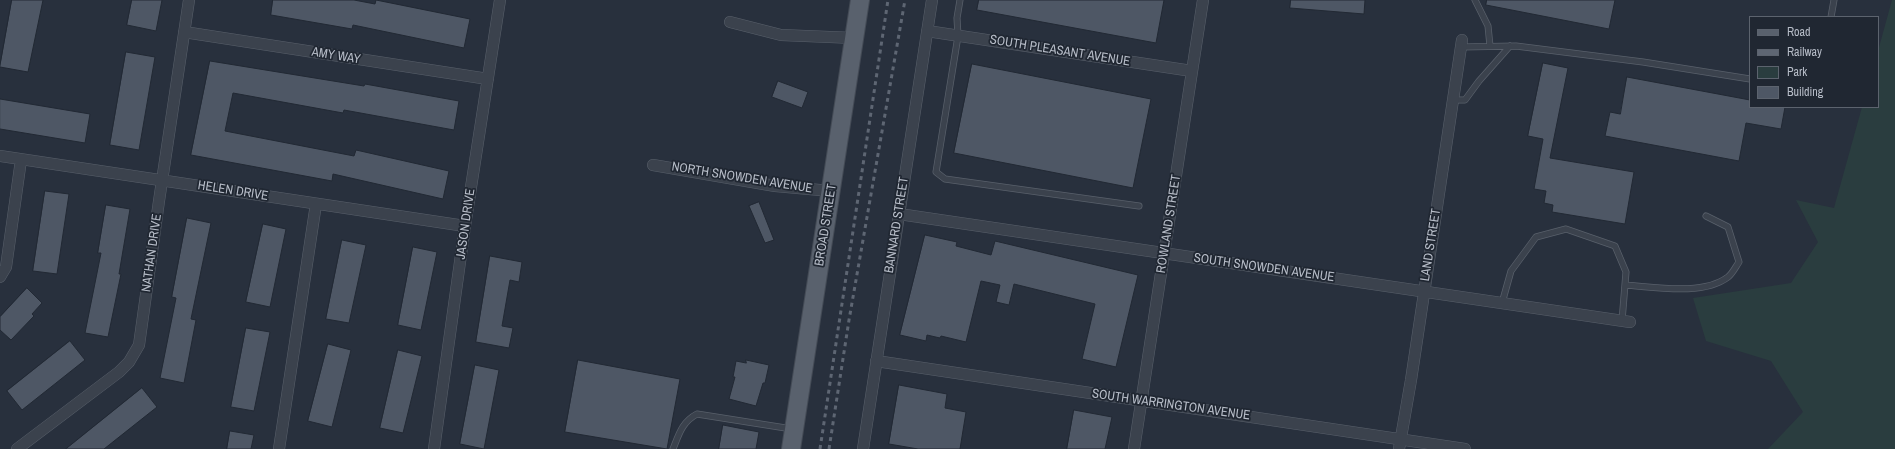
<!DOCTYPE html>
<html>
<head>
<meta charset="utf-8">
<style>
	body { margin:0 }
	#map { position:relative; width:1895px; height:449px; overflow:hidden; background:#28303d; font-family:"Archivo Narrow",sans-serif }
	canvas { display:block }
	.legend { position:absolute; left:1749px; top:16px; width:130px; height:92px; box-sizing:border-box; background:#202732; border:1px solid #5c636e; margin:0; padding:5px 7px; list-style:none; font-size:12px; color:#b7bdc8 }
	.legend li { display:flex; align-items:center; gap:8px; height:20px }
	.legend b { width:20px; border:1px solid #5c636e }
</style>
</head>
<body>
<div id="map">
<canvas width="1895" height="449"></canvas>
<ul class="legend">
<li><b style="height:5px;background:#59616d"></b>Road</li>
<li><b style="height:5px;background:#5e6673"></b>Railway</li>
<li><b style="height:11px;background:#2a3d3f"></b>Park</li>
<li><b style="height:11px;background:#4e5765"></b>Building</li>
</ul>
</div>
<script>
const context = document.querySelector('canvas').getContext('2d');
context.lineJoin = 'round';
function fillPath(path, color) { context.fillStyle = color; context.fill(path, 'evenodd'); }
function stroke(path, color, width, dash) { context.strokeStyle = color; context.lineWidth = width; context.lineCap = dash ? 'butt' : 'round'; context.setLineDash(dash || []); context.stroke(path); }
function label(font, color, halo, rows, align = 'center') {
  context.font = font + ' "Archivo Narrow",sans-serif'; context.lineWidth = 3.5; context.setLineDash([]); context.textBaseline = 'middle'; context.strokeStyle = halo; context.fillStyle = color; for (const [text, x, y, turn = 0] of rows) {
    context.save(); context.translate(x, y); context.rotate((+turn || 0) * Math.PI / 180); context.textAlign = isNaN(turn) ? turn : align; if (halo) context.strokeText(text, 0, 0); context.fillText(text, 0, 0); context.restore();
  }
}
fillPath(new Path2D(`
	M1892 0H1895V449H1768L1803 412 1771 361 1706 341 1693 298 1791 283 1818 242 1796 200 1834 208 1862 107H1878V51Z`), '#2a3d3f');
const building = new Path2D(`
	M12 0H43L28 72 0 67Z
	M132 0H162L156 31 127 25Z
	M273 0H354L375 4 376 0 470 19 464 48 353 25 352 29 271 15Z
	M979 0H1164L1156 43 977 10Z
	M1291 0H1365L1364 14 1290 8Z
	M1487 0H1615L1609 29 1486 5Z
	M126 52 155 57 139 150 110 145Z
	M210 61 364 86 365 84 459 101 454 130 344 110 343 113 233 93 225 131 354 156 356 150 449 171 443 199 333 174 332 181 191 155Z
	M1543 63 1568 68 1550 158 1634 172 1625 224 1552 212 1553 205 1544 203 1546 191 1534 189 1543 139 1528 136Z
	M972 64 1151 99 1133 188 954 153Z
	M1627 77 1750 100V107H1785L1781 129 1746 123 1739 161 1605 136 1610 112 1620 114Z
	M778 81 808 92 802 108 772 97Z
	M0 99 90 114 85 143 0 129Z
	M45 191 69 194 57 274 33 271Z
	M759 202 774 240 765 243 749 206Z
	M106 205 130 209 119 274H121L108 337 85 333 101 253H98Z
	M187 218 211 223 191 319 196 320 184 383 160 378 176 298 172 297Z
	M263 224 286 229 270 307 246 302Z
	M925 235 957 242 956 246 991 255 995 241 1138 275 1116 367 1082 359 1095 304 1014 284 1009 305 996 302 1000 285 981 281 966 342 941 336 940 338 927 335 926 341 900 335Z
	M342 240 366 245 349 323 326 319Z
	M413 247 437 252 421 330 398 325Z
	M490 256 522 262 519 282 510 280 502 326 513 328 509 348 476 342Z
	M27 288 42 303 32 314 34 316 11 340 0 330V317Z
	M246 328 270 332 254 411 231 407Z
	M70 341 85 360 22 410 7 391Z
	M328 344 351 350 332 427 308 421Z
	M398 350 422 356 403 433 380 428Z
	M578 360 680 379 667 449 565 432Z
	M746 360 769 365 765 383H763L756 406 729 399 735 377H733L736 361 746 363Z
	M475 365 499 370 484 449 460 444Z
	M899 385 947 394 945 408 966 412 960 449H918L889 444Z
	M142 388 157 407 104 449H66Z
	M1074 410 1112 417 1105 449H1067Z
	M723 425 759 432 756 449H719Z
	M230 431 254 435 251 449H227Z`);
fillPath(building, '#4e5765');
stroke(building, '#222934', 1);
const lane = new Path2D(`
	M960 0 957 18 958 36 936 172 945 179 1139 206
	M1475 0 1488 26 1490 46
	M1831 17 1834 0
	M1461 47 1516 46 1643 62 1750 79
	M1452 100H1465L1479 81 1510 46
	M1625 285C1655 287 1703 296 1728 277 1733 273 1736 266 1739 262L1728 227 1706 216
	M1502 303 1511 271 1536 237 1566 229 1615 246 1626 272 1622 321
	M673 449C679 434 682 422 697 414L792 429`);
const street = new Path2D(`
	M730 22 781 35 854 38
	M927 31 1192 71
	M184 32 488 79
	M0 156 465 226
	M653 165 775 186 831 191
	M899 214 1630 322
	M0 277 6 267 21 160
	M876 361 1465 449
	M17 449 119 372 129 362 139 345 159 201 189 0
	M279 449 316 204
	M434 449 465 226 500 0
	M863 449 932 0
	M1134 449 1203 0
	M1399 449 1411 380 1462 40`);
const primary = new Path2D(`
	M791 449 860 0`);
stroke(lane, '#59606b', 7);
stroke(street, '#59606b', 12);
stroke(primary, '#444b56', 20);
stroke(lane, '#3b424d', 5.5);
stroke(street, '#3b424d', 11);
stroke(primary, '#59616d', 18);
stroke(new Path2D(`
	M820 449 888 0
	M829 449 849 320 905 0`), '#5e6673', 3, [4, 4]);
label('13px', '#b7bdc8', '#202732', [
	["SOUTH PLEASANT AVENUE",1060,51,9],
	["AMY WAY",336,56,9],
	["NORTH SNOWDEN AVENUE",742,178,9],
	["HELEN DRIVE",233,191,9],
	["JASON DRIVE",466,224,-82],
	["ROWLAND STREET",1169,224,-81],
	["BROAD STREET",826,225,-81],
	["BANNARD STREET",897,225,-81],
	["LAND STREET",1431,245,-81],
	["NATHAN DRIVE",152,253,-82],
	["SOUTH SNOWDEN AVENUE",1264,268,8],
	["SOUTH WARRINGTON AVENUE",1171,405,8]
]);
</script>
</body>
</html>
